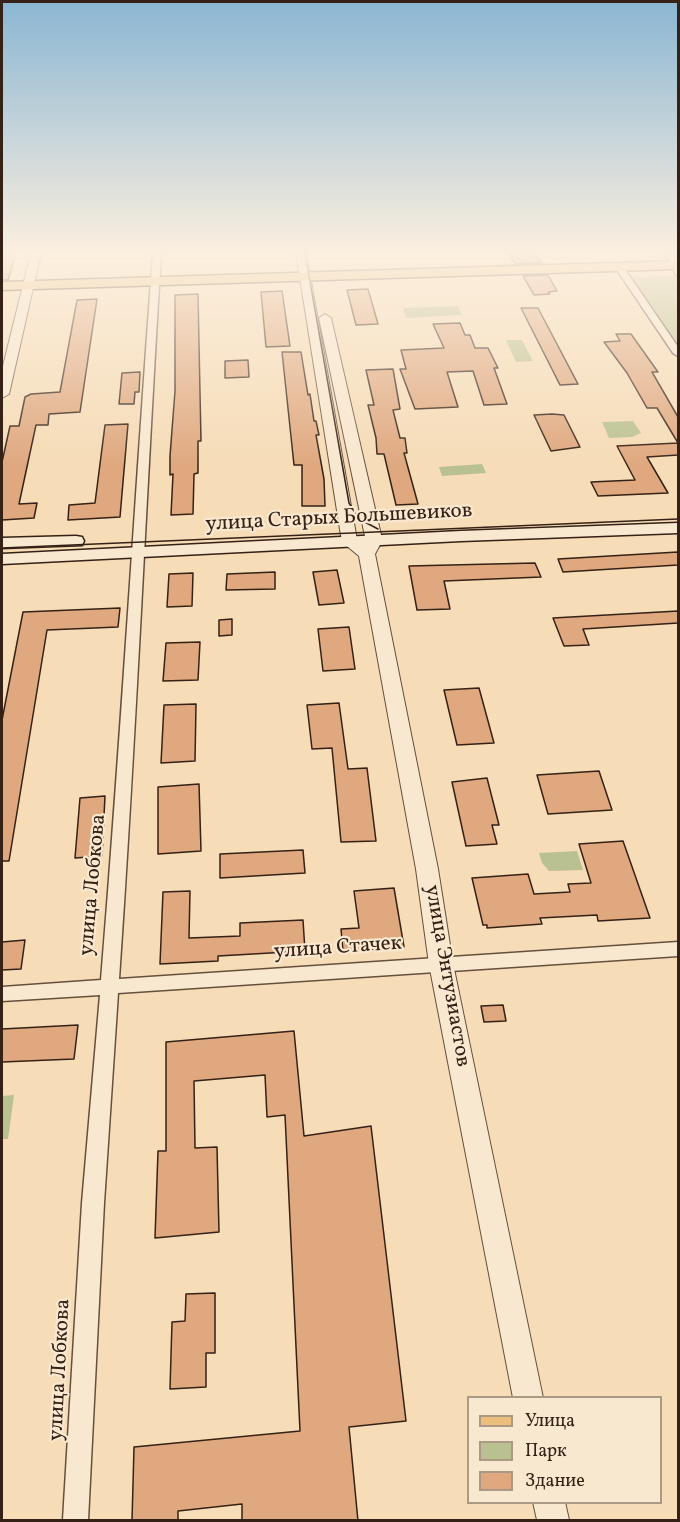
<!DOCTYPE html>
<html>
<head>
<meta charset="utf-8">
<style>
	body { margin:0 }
	#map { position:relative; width:680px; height:1522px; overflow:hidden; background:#f6dcb7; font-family:Vollkorn,serif }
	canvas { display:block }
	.frame { position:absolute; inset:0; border:3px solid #352115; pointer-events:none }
	.legend { position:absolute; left:467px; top:1396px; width:195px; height:108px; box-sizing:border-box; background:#f9e8d0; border:2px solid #ab9885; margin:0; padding:8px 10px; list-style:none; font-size:18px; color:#352115 }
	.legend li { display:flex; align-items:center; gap:12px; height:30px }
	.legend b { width:30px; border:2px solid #ab9885 }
</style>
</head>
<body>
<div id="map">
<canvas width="680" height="1522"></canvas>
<div class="frame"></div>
<ul class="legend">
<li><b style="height:8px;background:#ebbe7c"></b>Улица</li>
<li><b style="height:16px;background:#bac190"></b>Парк</li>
<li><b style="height:16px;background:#dfa87f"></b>Здание</li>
</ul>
</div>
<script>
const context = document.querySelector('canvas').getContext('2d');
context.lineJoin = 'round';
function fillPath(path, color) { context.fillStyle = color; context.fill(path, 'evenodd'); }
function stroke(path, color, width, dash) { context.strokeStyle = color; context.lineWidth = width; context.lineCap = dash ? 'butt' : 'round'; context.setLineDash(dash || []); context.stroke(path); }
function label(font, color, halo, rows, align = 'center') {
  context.font = font + ' Vollkorn,serif'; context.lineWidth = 4.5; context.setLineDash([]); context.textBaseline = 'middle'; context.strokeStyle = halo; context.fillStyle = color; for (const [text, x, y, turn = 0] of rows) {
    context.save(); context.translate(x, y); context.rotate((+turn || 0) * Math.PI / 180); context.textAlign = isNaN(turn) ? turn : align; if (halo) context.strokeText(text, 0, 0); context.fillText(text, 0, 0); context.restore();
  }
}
fillPath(new Path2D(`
	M678 276V345L631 277Z
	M458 306 462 315 406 318 403 308Z
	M506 340H522L533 361 516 362Z
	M633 421 641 433 632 437 609 438 602 422Z
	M482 464 486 473 442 476 439 467Z
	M577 851 583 870 549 871 542 863 539 853Z
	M14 1095 8 1139H2V1096Z`), '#bac190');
const building = new Path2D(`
	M2 253H16L8 280H2Z
	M509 253H535L541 263 515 264Z
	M548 275 557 291 548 292 550 294 534 295 523 276Z
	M368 289 378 324 356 325 347 290Z
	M282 291 290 346 266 347 261 292Z
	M198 294 201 441H198V473L194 474 193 514 171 515 173 474 170 475V456L175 391V295Z
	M97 299 80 412 49 414 48 425H36L19 504 37 503 34 518 2 520V462L10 426H19L25 397 31 394 60 392 77 300Z
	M521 308H538L578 384 560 385Z
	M460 323 465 335H470L475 348H488L498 368H494L507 404 484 405 473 371 447 372 458 407 415 409 400 369H406L401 350 444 348 433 324Z
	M616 334H631L658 372H652L678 417V455L647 457 668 493 598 496 591 482 635 480 617 446 678 443 657 408H647L627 373 604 342 620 341Z
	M282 352H301L308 395 310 394 314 421H316L319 435H316L324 479 325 506H302V465H294Z
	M248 360 249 377 225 378V361Z
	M393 369 400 409 393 410 400 438H405L407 453H404L418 504 396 505 384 454H377L376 438 368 405H374L366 370Z
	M140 372 139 392H135L134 404H119L122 373Z
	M552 414 564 415 580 447 551 451 534 415Z
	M128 424 120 517 68 520 69 505 95 503 105 425Z
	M678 552V565L563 572 558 559Z
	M535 563 541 577 444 581 450 609 417 610 409 566Z
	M337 570 344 603 319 605 313 572Z
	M275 572V589L226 590 227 574Z
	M193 573 192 606 167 607 169 574Z
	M120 608 118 627 47 630 9 861H2V720L23 612Z
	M678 611V623L583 629 589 645 564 646 553 618Z
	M232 619V635L219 636V620Z
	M349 627 355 669 323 671 318 629Z
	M200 642 198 680 163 681 166 643Z
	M479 688 494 743 457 745 444 690Z
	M339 703 348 769 367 768 376 841 341 842 332 748 312 749 307 705Z
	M196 704 195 761 161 763 164 705Z
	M599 771 612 810 548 814 537 775Z
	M487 778 499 825H492L497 844 466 846 452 782Z
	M199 784 201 851 158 854V787Z
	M105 796 102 856 75 858 80 798Z
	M623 841 650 918 598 921 597 915 540 918 542 924 487 928V925H483L472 878 528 874 534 894 570 892 568 884 591 883 579 844Z
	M303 850 305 873 220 878V854Z
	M394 888 404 947 343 951 341 929 359 928 354 891Z
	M190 891 189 938 240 936V923L303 920 305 951 218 956V961L160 964 163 892Z
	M25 940 21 969 2 970V942Z
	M503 1005 506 1021 484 1022 481 1006Z
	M78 1025 74 1059 2 1062V1029Z
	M294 1031 304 1136 371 1126 406 1421 349 1427 358 1521H242V1504L178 1511V1521H132L134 1447 300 1431 285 1115 267 1117 265 1075 194 1081 195 1148 217 1147 219 1232 155 1238 158 1151H166V1042Z
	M215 1293V1353H206V1387L170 1389 172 1322 185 1321 186 1294Z`);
fillPath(building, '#dfa87f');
stroke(building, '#352115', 1.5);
const pedestrian = new Path2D(`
	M673 269H677L678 276 676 275Z`);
const minor = new Path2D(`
	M153 253H161C146 495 136 737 119 979L678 942V956L118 993 104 1203 88 1520H63L82 1203 100 995 2 1001V987L101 980C121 738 135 495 153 253Z
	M664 253H672L678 260V267H675Z
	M616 265H622L678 347V356L673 353 615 267Z`);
const tertiary = new Path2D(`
	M31 253H41L9 394 2 398V370Z
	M296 253H306L357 540 364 545 366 541 319 318 325 314 331 318 381 535 382 541 375 554 438 869 453 964 543 1398H513L429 964 416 869 359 556 342 542Z
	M533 1502H565L569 1520H537Z`);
const secondary = new Path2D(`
	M678 523V533L461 541 2 564V554L461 531Z
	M76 536 82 537 84 541 82 545 2 548V538Z`);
const primary = new Path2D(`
	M678 261V269L2 290V282Z`);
stroke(pedestrian, '#65503e', 3);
stroke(minor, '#65503e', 3);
stroke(tertiary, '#65503e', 2);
stroke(secondary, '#352115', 3);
stroke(primary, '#352115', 3);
fillPath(pedestrian, '#f9e8d0');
fillPath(minor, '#f9e8d0');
fillPath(tertiary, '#f9e8d0');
fillPath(secondary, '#f9e8d0');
fillPath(primary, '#ebbe7c');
stroke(new Path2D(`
	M305 253 349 503 359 519 378 529
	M2 548 678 519`), '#352115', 1.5);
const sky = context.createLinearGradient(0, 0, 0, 466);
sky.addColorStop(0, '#8ab6d3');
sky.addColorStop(0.54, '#fbefdf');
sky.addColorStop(1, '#fbefdf00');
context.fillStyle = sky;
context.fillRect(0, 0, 680, 466);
label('21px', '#352115', '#f9e8d0', [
	["улица Старых Большевиков",339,519,-3],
	["улица Лобкова",94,885,-85],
	["улица Стачек",338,949,-4],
	["улица Энтузиастов",446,976,80],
	["улица Лобкова",61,1370,-87]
]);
</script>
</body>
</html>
